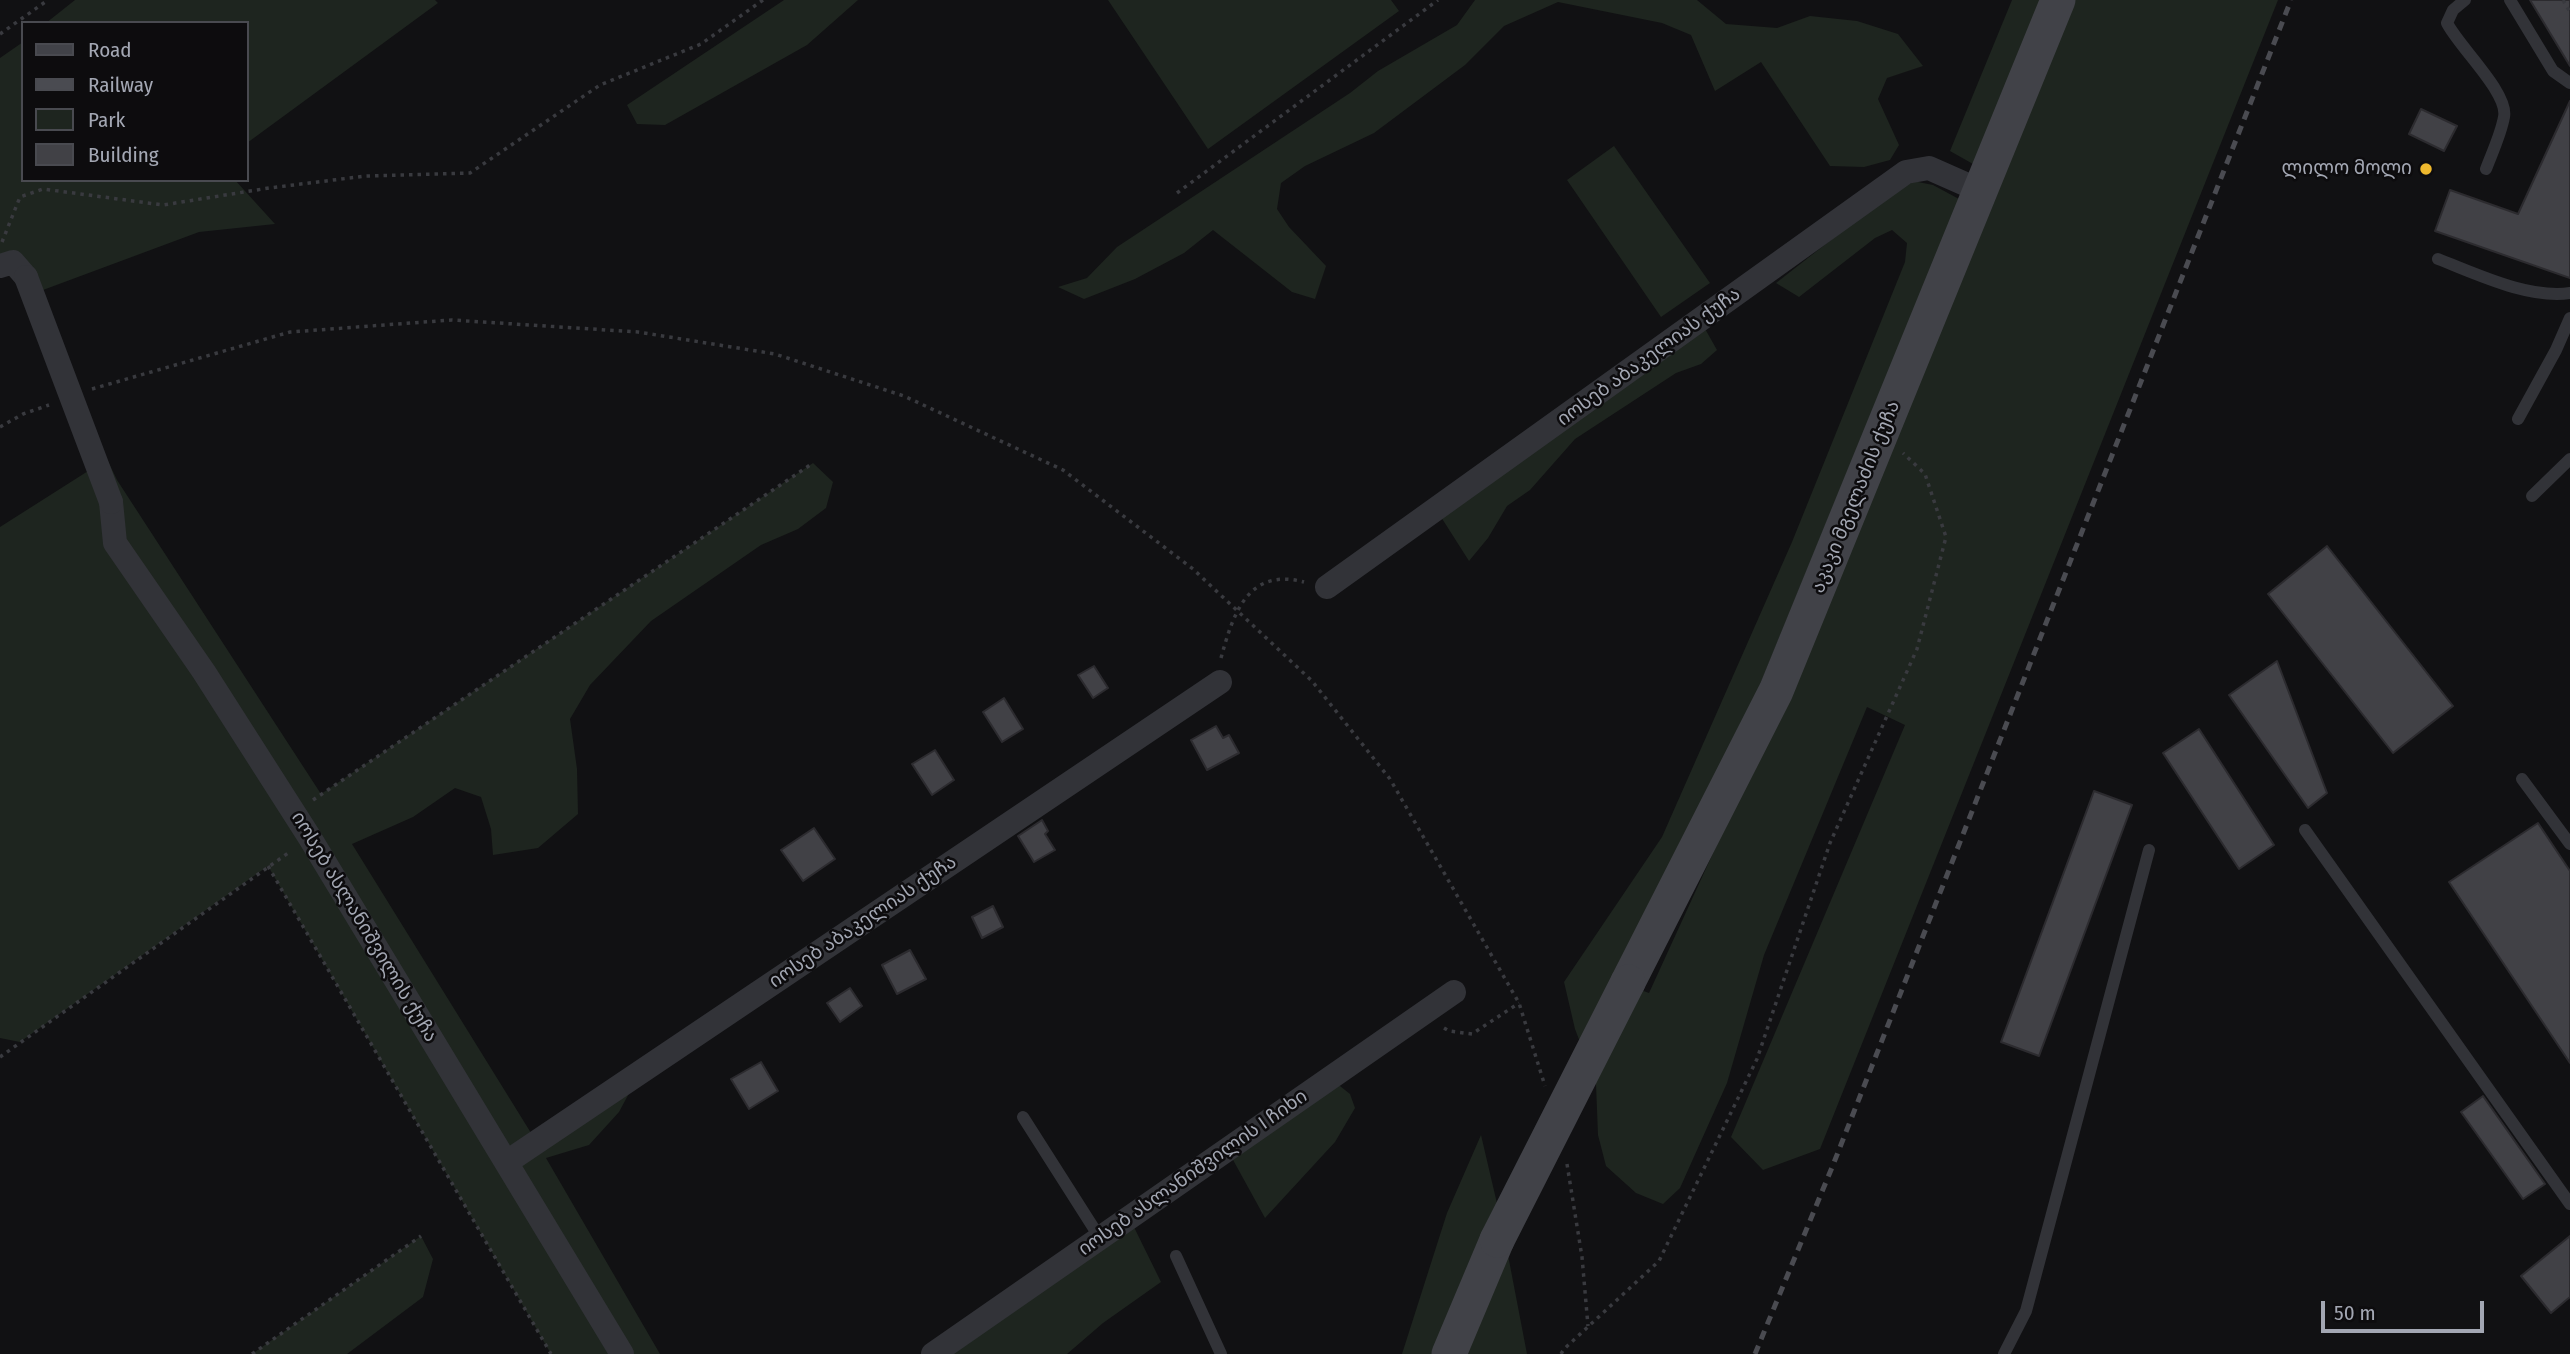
<!DOCTYPE html>
<html>
<head>
<meta charset="utf-8">
<style>
	body { margin:0 }
	#map { position:relative; width:2570px; height:1354px; overflow:hidden; background:#111113; font-family:"Fira Sans Condensed",sans-serif }
	canvas { display:block }
	.legend { position:absolute; left:21px; top:21px; width:228px; height:161px; box-sizing:border-box; background:#0d0c0e; border:2px solid #494a50; margin:0; padding:9px 12px; list-style:none; font-size:21px; color:#a3a7b3 }
	.legend li { display:flex; align-items:center; gap:14px; height:35px }
	.legend b { width:35px; border:2px solid #494a50 }
	.scale { position:absolute; left:2321px; top:1301px; width:163px; height:32px; box-sizing:border-box; border:4px solid #a3a7b3; border-top:0; padding-left:9px; font-size:21px; line-height:24px; white-space:nowrap; color:#a3a7b3; -webkit-text-stroke:5px #0d0c0e; paint-order:stroke }
</style>
</head>
<body>
<div id="map">
<canvas width="2570" height="1354"></canvas>
<ul class="legend">
<li><b style="height:9px;background:#414248"></b>Road</li>
<li><b style="height:9px;background:#4a4b51"></b>Railway</li>
<li><b style="height:19px;background:#1e251f"></b>Park</li>
<li><b style="height:19px;background:#414146"></b>Building</li>
</ul>
<div class="scale">50 m</div>
</div>
<script>
const context = document.querySelector('canvas').getContext('2d');
context.lineJoin = 'round';
function fillPath(path, color) { context.fillStyle = color; context.fill(path, 'evenodd'); }
function stroke(path, color, width, dash) { context.strokeStyle = color; context.lineWidth = width; context.lineCap = dash ? 'butt' : 'round'; context.setLineDash(dash || []); context.stroke(path); }
function label(font, color, halo, rows, align = 'center') {
  context.font = font + ' "Fira Sans Condensed","Noto Sans Georgian",sans-serif'; context.lineWidth = 5; context.setLineDash([]); context.textBaseline = 'middle'; context.strokeStyle = halo; context.fillStyle = color; for (const [text, x, y, turn = 0] of rows) {
    context.save(); context.translate(x, y); context.rotate((+turn || 0) * Math.PI / 180); context.textAlign = isNaN(turn) ? turn : align; if (halo) context.strokeText(text, 0, 0); context.fillText(text, 0, 0); context.restore();
  }
}
fillPath(new Path2D(`
	M75 0H435L438 3 247 143V23H46Z
	M784 0H858L807 45 665 125 637 124 627 105Z
	M1108 0H1391L1399 11 1208 149Z
	M1475 0H1697L1726 24 1777 28 1810 16 1857 21 1898 34 1923 66 1887 78 1878 99 1899 145 1890 160 1864 167 1830 166 1761 62 1715 91 1691 35 1662 23 1558 2 1504 26 1465 65 1374 133 1305 166 1281 183 1277 209 1289 227 1326 266 1315 299 1292 292 1213 230 1184 253 1135 279 1084 299 1058 287 1087 278 1117 247 1350 93 1378 71 1457 25Z
	M2012 0H2041L1973 164 1950 151Z
	M2073 0H2278L1820 1149 1763 1170 1731 1137 1905 725 1867 707 1764 955 1727 1083 1680 1188 1663 1204 1636 1193 1606 1166 1598 1135 1596 1084 1575 1029 1564 982 1662 837 1792 542 1905 262 1907 243 1892 230 1875 238 1799 297 1776 283 1887 196 1913 181 1933 185 1959 199 1746 719 1614 980 1649 993 1838 580Z
	M23 42V180H235L275 224 199 232 43 290 0 256V58Z
	M1614 146 1710 283 1661 317 1567 180Z
	M1704 327 1717 350 1701 364 1676 373 1575 439 1530 490 1507 506 1488 538 1469 561 1441 517Z
	M107 459 117 480 321 794 813 463 833 482 826 508 798 529 761 545 651 621 590 685 570 719 577 769 578 814 538 848 493 855 491 829 481 797 455 788 413 817 352 844 536 1141 641 1071 619 1112 589 1145 546 1158 660 1354H551L268 866 20 1042 0 1038V527Z
	M1330 1078 1350 1094 1355 1108 1335 1142 1265 1218 1227 1149Z
	M1481 1135 1503 1229 1527 1354H1402L1447 1213Z
	M1129 1217 1161 1282 1103 1323 1067 1354H933Z
	M421 1236 433 1259 423 1297 347 1354H252Z`), '#1e251f');
const building = new Path2D(`
	M2530 0H2570V66Z
	M2570 101V278L2435 231 2450 190 2518 214Z
	M2421 109 2457 126 2444 151 2409 134Z
	M2327 546 2453 706 2393 753 2268 594Z
	M2277 661 2327 793 2308 808 2229 695Z
	M1094 666 1108 688 1093 698 1078 675Z
	M1004 698 1023 729 1002 742 983 712Z
	M1216 726 1223 738 1229 735 1239 753 1207 770 1191 740Z
	M2199 729 2274 845 2239 869 2163 753Z
	M935 750 954 780 932 795 912 764Z
	M2094 791 2132 805 2039 1056 2001 1042Z
	M1042 820 1048 831 1045 834 1055 850 1034 862 1018 836Z
	M2538 823 2570 871V1063L2449 882Z
	M814 828 835 859 803 881 781 850Z
	M993 906 1003 927 982 938 972 917Z
	M910 950 926 979 897 994 882 965Z
	M850 988 862 1006 840 1022 827 1003Z
	M761 1062 778 1091 749 1109 731 1079Z
	M2483 1096 2545 1184 2523 1199 2461 1112Z
	M2570 1236V1297L2551 1313 2521 1276Z`);
fillPath(building, '#414146');
stroke(building, '#2c2b2f', 2);
stroke(new Path2D(`
	M2563 0 2570 12
	M0 34 48 0
	M1177 193 1438 0
	M2 242 20 197 43 189 163 205 269 188 366 176 470 173 600 85 701 44 763 0
	M92 389 290 332 452 320 638 332 775 354 904 396 1063 470 1193 569 1312 681 1390 779 1519 1003 1545 1086
	M0 427 23 414 49 405
	M1221 658C1233 614 1248 567 1304 582
	M313 800 813 463
	M268 866 551 1354
	M1444 1028 1449 1031 1472 1034 1519 1003
	M0 1057 291 851
	M1567 1164 1582 1257 1588 1326
	M252 1354 421 1236
	M1561 1354 1564 1349 1659 1261 1757 1059 1830 843 1917 649 1946 537 1925 474 1903 453`), '#393a3f', 3.5, [3.5, 5]);
stroke(new Path2D(`
	M2465 0 2453 10 2447 23C2459 47 2509 93 2504 117 2501 134 2492 153 2486 169
	M2510 0 2553 71 2570 83
	M2438 259C2477 274 2528 299 2570 293
	M2518 419 2556 350 2570 318
	M2532 496 2570 459
	M2522 779 2570 844
	M2305 830 2570 1204
	M1023 1117 1100 1238
	M1176 1256 1221 1354
	M2004 1354 2026 1311 2149 850`), '#323338', 12);
stroke(new Path2D(`
	M0 266 13 262 26 277
	M111 502 115 543 204 672 310 838 622 1354
	M1327 587 1906 172 1929 168 1981 191
	M507 1162 1220 682
	M933 1354 1454 992`), '#323338', 24);
stroke(new Path2D(`
	M1628 982 1776 691 2058 0
	M1449 1354 1497 1240`), '#414248', 35);
stroke(new Path2D(`
	M1755 1354 1833 1165 2291 0`), '#4a4b51', 5, [9, 7]);
stroke(new Path2D(`
	M26 277 111 502`), '#323338', 24);
stroke(new Path2D(`
	M1497 1240 1628 982`), '#414248', 35);
for (const [x, y, r, color] of [
	[2426,169,7,"#eeb82e"]
]) { const dot = new Path2D(); dot.arc(x, y, r, 0, 2 * Math.PI); context.fillStyle = color; context.fill(dot); stroke(dot, '#0d0c0e', 2.5); }
label('19px', '#a3a7b3', '#0d0c0e', [
	["ლილო მოლი",2412,169]
], 'right');
label('19px', '#a3a7b3', '#0d0c0e', [
	["იოსებ აბაკელიას ქუჩა",1649,357,-36],
	["აკაკი მგელაძის ქუჩა",1856,497,-68],
	["იოსებ აბაკელიას ქუჩა",863,922,-34],
	["იოსებ ასლანიშვილის ქუჩა",364,927,59],
	["იოსებ ასლანიშვილის I ჩიხი",1193,1173,-35]
]);
</script>
</body>
</html>
